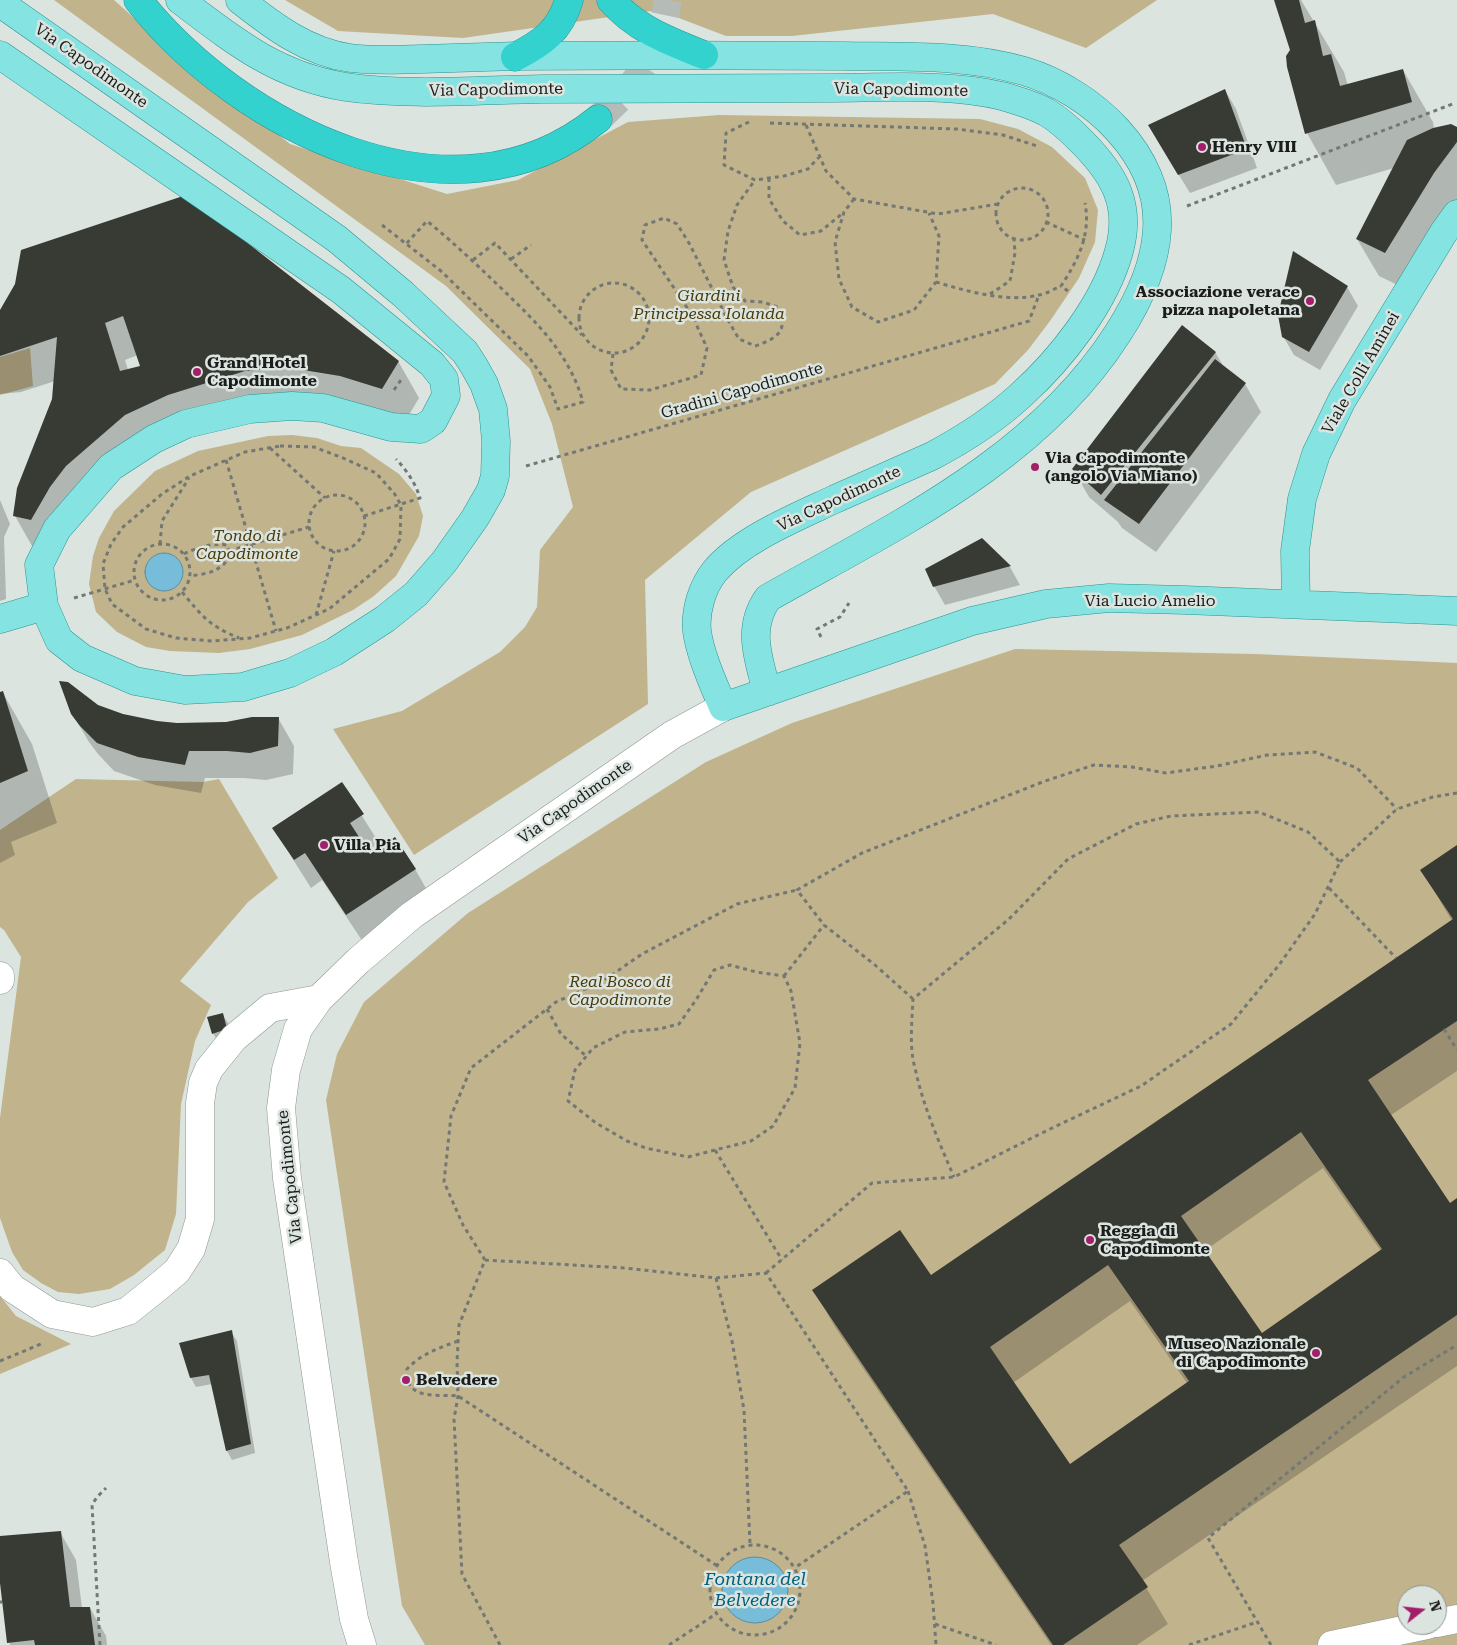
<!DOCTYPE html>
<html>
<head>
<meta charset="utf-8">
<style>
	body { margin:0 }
	#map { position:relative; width:1457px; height:1645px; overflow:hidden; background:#dce4df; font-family:"Roboto Serif",serif }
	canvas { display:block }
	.north { position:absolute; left:1397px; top:1585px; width:50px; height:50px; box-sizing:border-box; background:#dce4df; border:1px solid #8e9491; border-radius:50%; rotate:74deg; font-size:14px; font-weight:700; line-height:20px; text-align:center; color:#1a1d1b }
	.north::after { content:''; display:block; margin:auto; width:18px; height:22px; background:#a31f6c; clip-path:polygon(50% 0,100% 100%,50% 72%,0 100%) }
</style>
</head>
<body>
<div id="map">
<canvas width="1457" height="1645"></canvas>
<div class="north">N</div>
</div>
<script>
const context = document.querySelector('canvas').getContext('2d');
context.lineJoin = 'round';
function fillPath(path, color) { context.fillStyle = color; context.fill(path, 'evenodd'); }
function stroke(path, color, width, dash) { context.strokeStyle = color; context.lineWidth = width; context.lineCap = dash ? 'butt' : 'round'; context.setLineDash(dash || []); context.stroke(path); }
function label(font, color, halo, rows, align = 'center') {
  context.font = font + ' "Roboto Serif",serif'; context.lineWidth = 5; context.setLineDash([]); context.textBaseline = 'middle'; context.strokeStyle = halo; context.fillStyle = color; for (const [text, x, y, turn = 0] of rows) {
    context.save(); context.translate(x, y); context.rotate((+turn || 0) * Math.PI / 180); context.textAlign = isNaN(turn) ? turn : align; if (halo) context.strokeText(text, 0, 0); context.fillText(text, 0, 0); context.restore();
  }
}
fillPath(new Path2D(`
	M54 0H114L170 50 290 144 447 194 518 180 628 122 719 115 980 119 1018 129 1052 147 1085 178 1098 210 1095 242 1079 278 1050 321 1028 350 995 384 751 492 645 580 648 704 414 855 333 729 402 711 500 652 525 627 537 607 540 550 573 507 552 424 530 369 446 286Z
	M285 0H1157L1086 48 993 14 792 36H726L658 10 463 38 338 31Z
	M30 348 33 386 0 395V357Z
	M292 435 317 438 341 446 361 448 399 474 416 494 423 516 419 536 396 576 374 596 353 610 302 635 250 649 219 653 170 651 146 647 117 632 96 612 89 584 93 556 99 538 114 511 155 471 198 451 268 436Z
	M1015 649 1255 654 1457 663V1645H425L402 1606 326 1100 337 1054 364 1002 468 913 706 762 792 723ZM1407 1595H1437V1625H1407Z
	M76 779 203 782 219 779 278 878 248 902 180 981 211 1005 195 1041 181 1104 176 1214 165 1250 134 1275 110 1289 79 1294 58 1292 41 1283 23 1270 12 1252 0 1218V1118L21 957 4 930 0 927V830Z
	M0 1296 16 1316 71 1344 0 1374Z`), '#c1b38c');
const water = new Path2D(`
	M145 572a19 19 0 1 1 38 0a19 19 0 1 1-38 0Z
	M722 1590a33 33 0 1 1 66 0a33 33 0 1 1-66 0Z`);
fillPath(water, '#77bcd9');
stroke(water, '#5b8ca0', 1);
fillPath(new Path2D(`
	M1276 0H1301L1344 72 1348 86 1403 70 1433 122 1434 129 1457 128V206L1406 289 1379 276 1357 239 1394 168 1336 185 1307 133 1292 50Z
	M1225 90 1236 109 1257 168 1190 193 1160 144Z
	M16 284 398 361 419 398 403 425 267 407 146 452 36 553 15 516 54 399 55 381 21 392 0 394V312ZM138 355 142 366 128 370 125 360Z
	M1347 287 1358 306 1320 370 1294 355 1283 336Z
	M1215 352 1224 367 1245 384 1261 412 1156 552 1122 528 1118 522 1089 497 1073 469Z
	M0 500 10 524 4 537 6 599 0 601Z
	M982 540 1010 567 1020 585 945 605 934 586Z
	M0 693H3L32 744 57 823 11 842 15 855 0 863Z
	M98 706 122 715 157 723 177 724 226 723 278 718 294 746 293 774 266 780 244 778H205L201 793 155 785 114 771 98 754 89 742 72 713Z
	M342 784 379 843 367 851 370 856 415 869 431 897 363 942 322 880 311 888 274 829Z
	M1457 846V1071L1391 1115 1450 1205 1457 1200V1366L1142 1581 1168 1624 1137 1645H1051L835 1327 814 1290 930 1277 1452 921 1422 870ZM1323 1168 1381 1251 1262 1335 1204 1251ZM1130 1301 1187 1383 1070 1465 1013 1383Z
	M222 1014 228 1023 231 1039 218 1042 213 1033Z
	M231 1332 237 1341 255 1453 232 1460 227 1451 212 1384 196 1387 191 1378Z
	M60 1532 76 1560 82 1608H90L106 1636 107 1645H10L0 1572V1537Z`), '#0003');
fillPath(new Path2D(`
	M1274 0H1299L1305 23 1315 20 1323 56 1331 54 1340 86 1403 69 1412 102 1305 134 1287 67 1286 56 1290 50Z
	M1225 89 1247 149 1178 175 1148 125Z
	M1451 124 1457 127V142L1434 173 1385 253 1356 239 1407 140 1433 128Z
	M186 195 399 361 382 389 340 376 291 368 245 371 168 395 125 415 66 466 50 487 31 520 13 516 17 488 52 399 57 337 0 356V310L15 284 21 250ZM123 316 140 366 120 371 105 323Z
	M1293 251 1348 286 1309 352 1282 337 1278 315Z
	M1182 325 1216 352 1101 495 1072 469Z
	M1215 359 1246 383 1139 524 1104 500Z
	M982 538 1011 566 933 587 925 569Z
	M59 681 68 682 98 705 123 714 157 721 177 723 226 722 252 717H279L278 746 250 753 227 751H189L185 765 138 757 97 743 80 726 71 714Z
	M3 691 28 771 0 783V692Z
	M342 782 364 814 350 823 370 854 395 837 416 869 346 915 305 853 294 860 272 828Z
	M1457 845V1021L1368 1080 1450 1203 1457 1198V1315L1119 1545 1148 1587 1063 1645H1053L812 1290 900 1230 931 1275 1453 919 1420 870ZM1301 1132 1382 1249 1262 1333 1181 1216ZM1108 1265 1189 1381 1070 1464 990 1347Z
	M223 1013 227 1029 212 1034 207 1017Z
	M232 1330 251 1444 226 1451 209 1375 190 1378 179 1343Z
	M61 1531 70 1607H90L95 1645H35L34 1640 7 1643 0 1583V1536Z`), '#383a34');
stroke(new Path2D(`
	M598 119C621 98 644 75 656 46 662 31 665 15 668 0`), '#b5bcb8', 28, [28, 14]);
const minor = new Path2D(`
	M0 976V980
	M0 1273 12 1288 52 1314 93 1322 128 1311 158 1287 177 1271 191 1249 200 1219V1103L203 1083 209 1069 234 1038 270 1008 319 999
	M1437 1623 1457 1619
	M362 1645 354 1619 344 1562 287 1178 281 1108 286 1070 298 1029 319 999 358 961 412 915 672 735 723 707
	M1332 1645 1427 1625`);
const major = new Path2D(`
	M180 0C234 41 277 76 346 87 407 96 480 90 542 89 637 88 732 89 826 88 882 88 947 83 1002 96 1016 100 1033 105 1046 112 1060 120 1071 131 1082 142 1114 174 1132 205 1119 251 1105 303 1061 359 1021 395 995 419 964 439 932 456 900 470 867 485 835 499 797 517 742 539 715 571 702 587 695 611 697 631 700 655 714 685 723 707L972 621 1046 604 1109 598 1185 600 1457 611
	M240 0C273 26 307 52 350 58 374 61 398 60 422 59 454 58 485 57 517 56 626 55 734 55 843 56 903 57 966 54 1024 71 1091 91 1162 155 1157 230 1155 266 1138 302 1118 333 1037 460 895 526 768 598 746 628 759 660 767 692
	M0 3 337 239 403 294 465 352 474 366 484 384 493 409 496 441 495 476 491 490 475 518 444 562 416 594 385 619 334 652 290 673 243 687 185 690 135 681 82 658 59 640 44 606 39 565 57 529 111 467 154 439 186 424 250 409 292 406 323 408 391 427 421 429 433 421 446 396 444 379 432 364 341 290 0 55
	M1296 604 1295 551 1302 499 1316 454 1342 400 1444 232 1457 214
	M0 619 44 606`);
const highway = new Path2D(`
	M138 0C238 127 453 237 598 119
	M611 0C636 29 669 41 704 55
	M515 57C542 43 560 31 569 0`);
stroke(minor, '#8f9792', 29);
stroke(major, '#2a9390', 29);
stroke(highway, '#2a9390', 29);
stroke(new Path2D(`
	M749 122 726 133 724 165 755 180 784 176 808 169 820 156
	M770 123 957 129 1003 135 1037 146
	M806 125 826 171 854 199 938 214 998 204
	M769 178V199L783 221 800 235 821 231 843 213
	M996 214a26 26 0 1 1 52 0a26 26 0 1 1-52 0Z
	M854 199 844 212 835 242 839 279 852 307 878 322 914 310 936 282 939 236 929 213
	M1187 206 1455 103
	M1046 222 1085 240
	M382 225 441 271 528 356 550 387 558 409 583 402C569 353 537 323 501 288 477 265 453 242 427 221L406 244
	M511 259 531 245
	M473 260 495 243 582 335
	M936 282C965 291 1009 303 1039 295 1046 294 1054 289 1061 286
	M579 318a35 35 0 1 1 70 0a35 35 0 1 1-70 0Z
	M1068 291 1061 286C1078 260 1091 235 1085 203
	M990 294 1010 281 1015 253 1014 239
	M613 354 611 370 621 389 650 390 701 375 707 348 692 315 642 240 645 225 664 218 677 224 689 243 729 322 739 339 755 346C776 339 788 332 780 308L763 302 745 301 733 287 724 260 728 231 737 205 755 180
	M394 390 401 380
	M280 446 314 447 343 458 376 473 394 493 401 505 400 539 389 559 329 609 287 628 250 638 212 641 176 638 146 629 112 604 105 589 103 564 111 544 123 527 162 494 190 476 245 452Z
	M270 448 325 498
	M226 460 276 631
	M526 466 1029 321 1039 295
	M309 523a28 28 0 1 1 56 0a28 28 0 1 1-56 0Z
	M364 516 420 498C415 482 407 471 396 459
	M134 572a28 28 0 1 1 56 0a28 28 0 1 1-56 0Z
	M160 544 162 521 189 478
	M229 551 309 527
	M184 554C198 547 211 543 227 545L231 555C220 572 210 573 190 576
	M182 592C203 617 208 625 239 638
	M74 598 135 580
	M316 615 334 551
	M821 637 817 629 840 617 849 603
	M1340 862 1397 809 1433 797 1457 793
	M1329 888 1396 958
	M784 976 824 925
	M913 999 875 965 824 925 797 890 862 853 1045 781 1094 765 1132 767 1166 773 1217 766 1267 755 1315 752 1357 768 1397 809
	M547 1009 561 1034 586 1056
	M1444 1029 1457 1050
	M715 1150 688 1157 646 1148 627 1141 596 1123 568 1101 575 1070 593 1048 625 1032 659 1029 679 1024 696 1000 714 970 730 965 756 972 784 976 791 991 800 1043 795 1088 773 1126 751 1141 715 1150 782 1260
	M485 1260 463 1225 444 1182 451 1116 471 1068 556 1002 603 981 642 954 737 904 797 890
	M766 1273 872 1183 954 1177 1050 1129 1141 1086 1231 1024 1279 965 1315 914 1340 862 1308 832 1259 812 1171 816 1136 824 1068 859 1009 919 913 999C912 1021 909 1047 915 1068 923 1106 939 1142 954 1177
	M716 1278 732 1341 744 1410 750 1544
	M458 1341C439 1348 421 1354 407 1369 407 1373 407 1378 408 1381 414 1400 443 1394 458 1396L716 1565
	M0 1361 41 1344
	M908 1491 925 1546 933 1603 936 1645
	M710 1590a45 45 0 1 1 90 0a45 45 0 1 1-90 0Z
	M0 1602H2
	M935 1624 996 1645
	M100 1645 92 1505 97 1497 106 1488
	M500 1645 462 1574 454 1419 458 1396 457 1362 459 1325 485 1260 625 1268 716 1278 766 1273 908 1491 796 1567
	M669 1645 716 1614
	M1189 1645 1257 1622
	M1271 1645 1208 1538 1404 1377 1457 1345`), '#737874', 3, [4, 4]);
stroke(minor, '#fff', 28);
stroke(major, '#85e4e2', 28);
stroke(highway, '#33d2cf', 28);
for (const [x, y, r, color] of [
	[1202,147,5,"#a31f6c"],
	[1310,301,5,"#a31f6c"],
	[197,372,5,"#a31f6c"],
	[1035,467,5,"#a31f6c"],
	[324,845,5,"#a31f6c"],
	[1090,1240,5,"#a31f6c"],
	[1316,1353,5,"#a31f6c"],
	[406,1380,5,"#a31f6c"]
]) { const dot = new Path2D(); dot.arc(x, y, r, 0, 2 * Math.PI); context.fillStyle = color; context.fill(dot); stroke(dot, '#dce4df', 2); }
label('16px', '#1a1d1b', '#dce4df', [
	["Via Capodimonte",91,66,35],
	["Via Capodimonte",496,90,-1],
	["Via Capodimonte",901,90,1],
	["Viale Colli Aminei",1361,373,-60],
	["Gradini Capodimonte",742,391,-16],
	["Via Capodimonte",839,499,-25],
	["Via Lucio Amelio",1150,601],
	["Via Capodimonte",575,802,-35],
	["Via Capodimonte",290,1177,-96]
]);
label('bold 16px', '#1a1d1b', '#dce4df', [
	["Henry VIII",1212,147],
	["Associazione verace",1300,292,"right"],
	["pizza napoletana",1300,310,"right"],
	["Grand Hotel",207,363],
	["Capodimonte",207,381],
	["Via Capodimonte",1045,458],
	["(angolo Via Miano)",1045,476],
	["Villa Pia",334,845],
	["Reggia di",1100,1231],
	["Capodimonte",1100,1249],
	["Museo Nazionale",1306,1344,"right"],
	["di Capodimonte",1306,1362,"right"],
	["Belvedere",416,1380]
], 'left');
label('italic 16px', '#483a09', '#dce4df', [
	["Giardini",709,296],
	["Principessa Iolanda",709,314],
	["Tondo di",247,536],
	["Capodimonte",247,554],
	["Real Bosco di",620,982],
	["Capodimonte",620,1000]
]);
label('italic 18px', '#00607d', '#dce4df', [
	["Fontana del",755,1580],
	["Belvedere",755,1601]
]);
</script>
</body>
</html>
